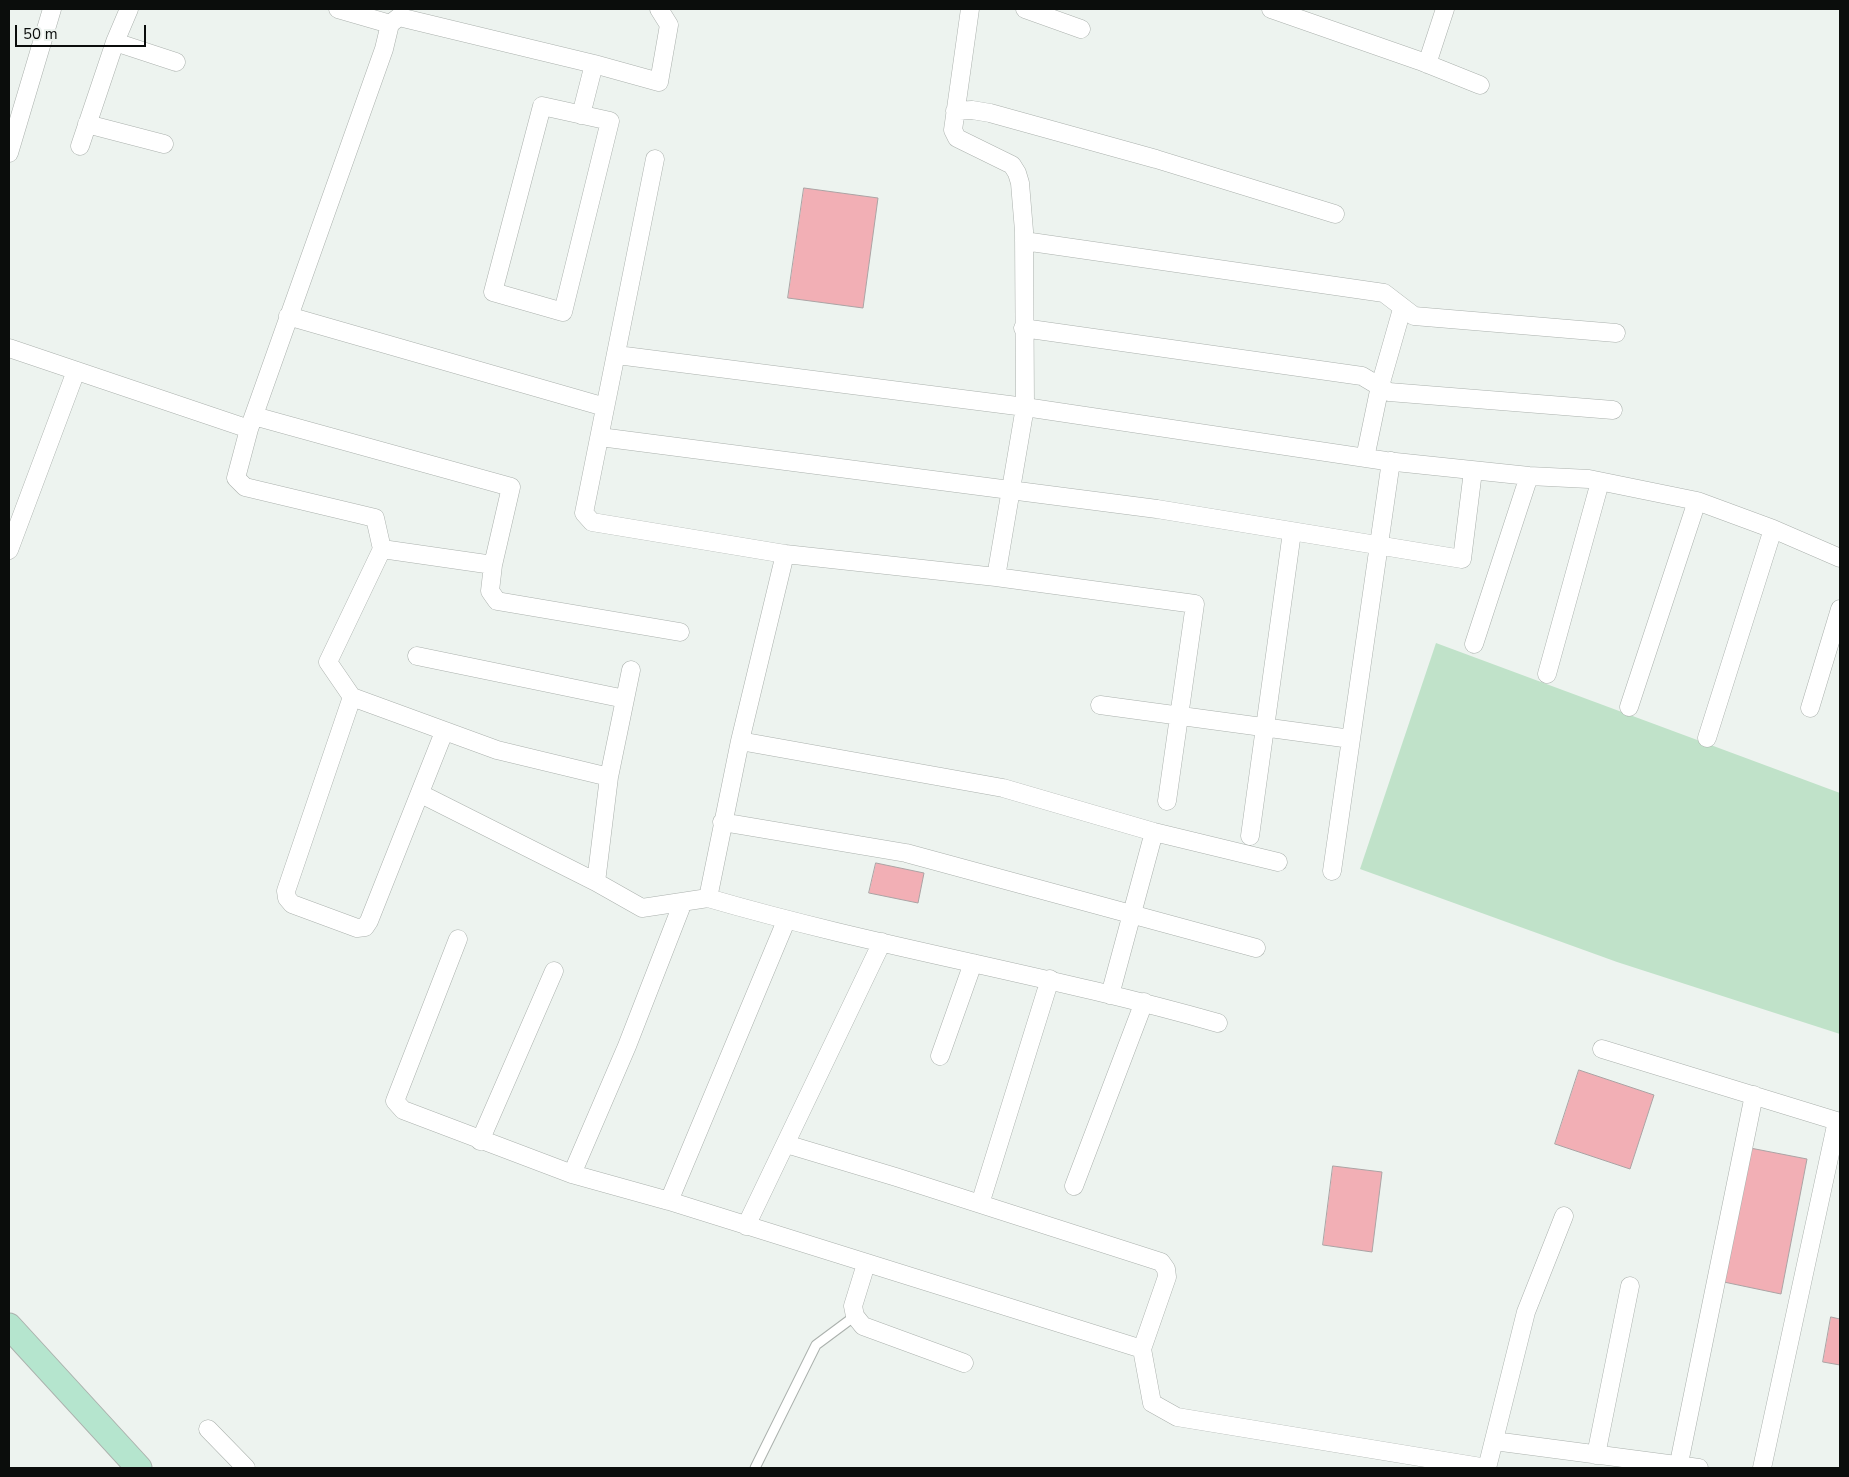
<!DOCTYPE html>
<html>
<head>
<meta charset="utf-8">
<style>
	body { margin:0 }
	#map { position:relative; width:1849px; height:1477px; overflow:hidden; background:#edf3ef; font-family:"Nunito Sans",sans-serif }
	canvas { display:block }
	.frame { position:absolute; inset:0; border:10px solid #0b0d0c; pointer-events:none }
	.scale { position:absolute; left:15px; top:25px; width:131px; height:22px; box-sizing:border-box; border:2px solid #0b0d0c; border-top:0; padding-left:6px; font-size:15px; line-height:18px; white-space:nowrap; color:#0b0d0c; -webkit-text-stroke:4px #edf3ef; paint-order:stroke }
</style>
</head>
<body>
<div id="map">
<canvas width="1849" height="1477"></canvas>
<div class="frame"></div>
<div class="scale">50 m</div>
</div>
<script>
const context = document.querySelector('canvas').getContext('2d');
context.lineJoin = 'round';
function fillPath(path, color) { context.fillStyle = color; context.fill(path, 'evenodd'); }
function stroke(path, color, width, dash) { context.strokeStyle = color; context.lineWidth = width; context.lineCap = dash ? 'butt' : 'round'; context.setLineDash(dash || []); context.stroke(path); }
fillPath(new Path2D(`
	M1436 643 1840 793V1034L1617 962 1360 869Z`), '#c0e2c9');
const building = new Path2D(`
	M804 188 878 198 863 308 788 298Z
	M876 863 924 873 918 903 869 893Z
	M1579 1070 1654 1095 1630 1169 1555 1144Z
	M1745 1147 1807 1159 1781 1294 1719 1281Z
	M1333 1166 1382 1172 1372 1252 1323 1245Z
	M1831 1317 1840 1319V1365L1823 1362Z`);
fillPath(building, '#f2afb5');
stroke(building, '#aba3a4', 1);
const lane = new Path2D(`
	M755 1468 816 1345 855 1316`);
const street = new Path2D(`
	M338 9 390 24 384 49 249 429 236 478 245 487 375 518 382 549 328 662 352 697 497 750 609 777
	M970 9 953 130 957 138 1012 165 1017 173 1020 183 1024 231 1025 407 996 577
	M1025 9 1081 29
	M1271 9 1420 61 1480 85
	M390 24 399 17 594 64 659 82 669 25 659 9
	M115 42 176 62
	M1427 64 1445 9
	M542 106 610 121 563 312 493 292Z
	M955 111 972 110 990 113 1156 159 1335 214
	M581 115 594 64
	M87 124 164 144
	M80 146 115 42 129 9
	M9 153 52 9
	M655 159 584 513 592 522 785 554
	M1024 241 1384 293 1414 316 1616 333
	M288 316 605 407
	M1023 328 1362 376 1389 392 1613 410
	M9 348 249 429
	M617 355 1025 407 1386 461 1529 476 1589 479 1697 501 1773 529 1840 558
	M254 416 511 487 493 565
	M600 437 1157 509 1462 559 1473 471
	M1365 458 1380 386 1402 309
	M382 549 493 565 490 591 497 601 680 632
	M9 550 76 371
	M1474 644 1529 476
	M417 656 625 699
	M1547 674 1600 482
	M352 697 286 891 287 898 292 904 357 928 365 927 369 921 444 732
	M1100 705 1351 739
	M1629 707 1697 501
	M1810 708 1840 609
	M1707 738 1773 529
	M740 741 1003 788 1154 832 1278 862
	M421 794 596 882 642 908 708 898 740 741 785 554 996 577 1195 604 1167 801
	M722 822 906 853 1256 948
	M1250 836 1292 532
	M1332 871 1391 461
	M596 882 609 777 631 670
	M708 898C876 947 1050 975 1218 1023
	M458 939 395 1101 403 1110 572 1174 669 1201 1142 1349
	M1110 995 1154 832
	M1602 1049 1840 1122
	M940 1056 973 963
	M480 1141 554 971
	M786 1144 896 1177 1161 1262 1166 1269 1167 1277 1142 1349 1152 1403 1177 1417 1487 1468
	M572 1174 627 1046 683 902
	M1074 1186 1144 1002
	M669 1201 786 921
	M980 1204 1050 979
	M746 1226 882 942
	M866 1264 853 1306 855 1316 863 1326 964 1363
	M208 1429 246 1468
	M1494 1441 1699 1468
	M1596 1455 1630 1286
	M1487 1468 1526 1312 1564 1216
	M1678 1468 1754 1095
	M1762 1468 1837 1121`);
const secondary = new Path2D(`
	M9 1326 139 1468`);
stroke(lane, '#abb1ad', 11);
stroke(street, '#abb1ad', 19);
stroke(secondary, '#abb1ad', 27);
stroke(lane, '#fff', 9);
stroke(street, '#fff', 18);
stroke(secondary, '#b5e5ce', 25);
</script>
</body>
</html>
